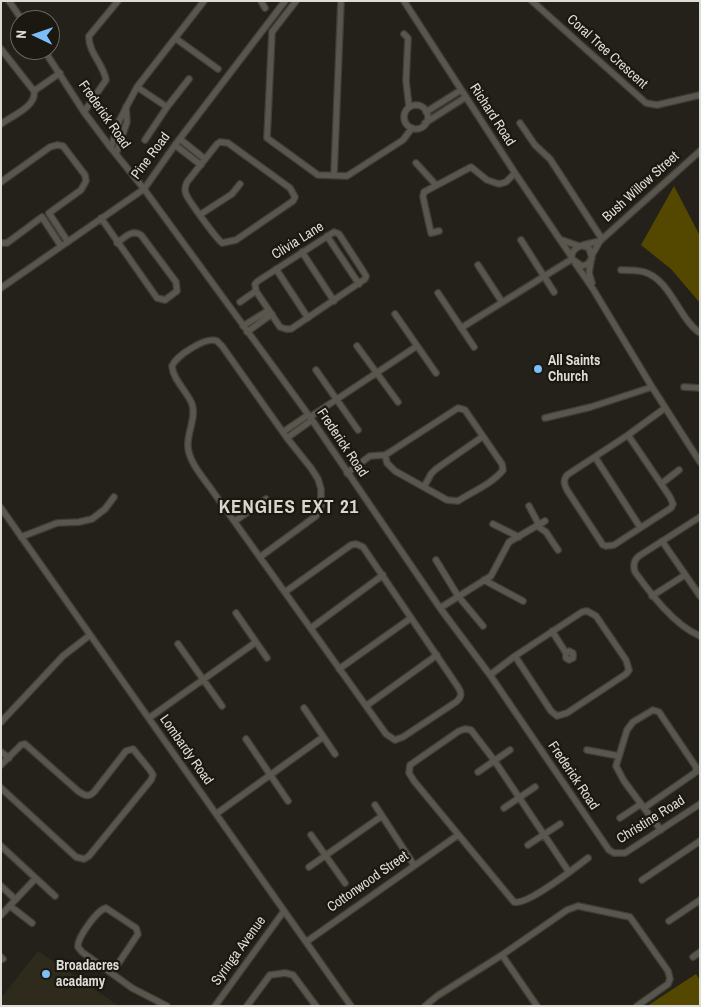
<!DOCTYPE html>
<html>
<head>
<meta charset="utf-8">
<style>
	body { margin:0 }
	#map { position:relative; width:701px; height:1007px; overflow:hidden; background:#232119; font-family:"Archivo Narrow",sans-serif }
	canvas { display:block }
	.frame { position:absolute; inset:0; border:2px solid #dddcd7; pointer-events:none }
	.north { position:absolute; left:10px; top:10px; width:50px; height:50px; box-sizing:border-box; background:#1a1810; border:1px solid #686660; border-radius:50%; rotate:273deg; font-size:14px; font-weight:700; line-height:20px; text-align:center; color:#dddcd7 }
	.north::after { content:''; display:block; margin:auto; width:18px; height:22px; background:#7dbef9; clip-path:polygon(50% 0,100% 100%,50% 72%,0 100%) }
</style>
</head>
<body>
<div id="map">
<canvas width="701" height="1007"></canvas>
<div class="frame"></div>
<div class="north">N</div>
</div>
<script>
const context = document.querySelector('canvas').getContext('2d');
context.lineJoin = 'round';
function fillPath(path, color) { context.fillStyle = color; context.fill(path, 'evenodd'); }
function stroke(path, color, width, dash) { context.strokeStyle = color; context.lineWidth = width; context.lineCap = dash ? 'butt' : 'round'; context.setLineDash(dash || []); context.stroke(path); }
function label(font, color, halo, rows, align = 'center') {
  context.font = font + ' "Archivo Narrow",sans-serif'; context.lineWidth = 4.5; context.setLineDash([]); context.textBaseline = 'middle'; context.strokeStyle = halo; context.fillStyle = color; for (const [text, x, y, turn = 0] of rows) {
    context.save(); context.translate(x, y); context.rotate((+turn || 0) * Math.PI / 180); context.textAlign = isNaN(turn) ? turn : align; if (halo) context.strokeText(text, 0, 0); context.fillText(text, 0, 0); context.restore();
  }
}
fillPath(new Path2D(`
	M38 951 119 1006H1V998Z`), '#2e2b1c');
fillPath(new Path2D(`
	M674 186 700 236V303L671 269 641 245Z
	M696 974 700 980V1006H647Z`), '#544700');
const street = new Path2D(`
	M9 1 22 20
	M261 1 265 8
	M296 1 272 32 267 138 318 175 347 176 403 140 412 128
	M404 1 515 173 571 256
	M532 1 646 103 657 105 700 95
	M404 34 408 38 406 81 409 106
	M175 38 218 69
	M1 49 34 91C37 106 12 116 1 124
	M44 50 84 112 111 148 144 189 310 417 440 608 490 675 609 850 614 853H625L700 804
	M137 87 167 107
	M34 91 60 73
	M404 117a12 12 0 1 1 24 0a12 12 0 1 1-24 0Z
	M84 112 106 80C104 65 88 52 89 36L118 1
	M426 112 461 90
	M425 123 466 97
	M520 123 535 145 550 159 602 239
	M180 139 205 159
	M145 140 167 107 189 79
	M220 142 228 143 290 188 295 197 293 201 236 240 222 243C216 238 188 200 186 194 184 189 185 186 187 182L217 144Z
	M175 145 201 165
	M111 148 119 121 137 87 204 1
	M116 154 127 122 126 107
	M416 163 436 185
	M334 175 341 1
	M1 182 50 147 57 145 63 146 85 175 86 181 81 190 49 213 68 242
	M201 214 232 194 240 184
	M101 218 157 298 165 300 177 291 176 282 141 235C132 229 125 237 117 243
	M439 231 431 233 423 197 424 192 471 167 487 180 499 184 506 182 515 173
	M334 232 339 234 363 271 366 276 365 279 291 329H286L280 327 256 291 255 284 258 281Z
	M327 236 359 284
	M521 240 554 292
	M562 240 579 246
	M1 243H7L42 217 61 246
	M583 246 589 248 592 258 588 264 582 266 572 259C569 245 589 244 600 241
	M302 252 334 301
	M592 255 600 241 700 151
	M591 261 589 273 592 283
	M575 263 593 289 652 387 700 462
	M478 265 502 302
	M276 269 308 318
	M621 270C628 270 637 270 644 272 670 279 679 319 700 333
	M1 288 144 189 175 145 285 1
	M438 293 474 347
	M240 302 256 291
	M395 314 436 373
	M243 326 269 310
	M461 328 572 259
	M247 332 272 314
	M357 346 398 402
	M316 370 358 430
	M684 387 700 388
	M310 417 417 346
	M545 418 591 407 652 387
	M283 432 308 415
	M628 435 670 497 673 504 671 508 614 545 606 546 603 545 567 490C564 484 563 480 567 475Z
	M628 435 665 408
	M287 438 312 420
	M595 457 640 527
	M347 473 370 456 385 455 390 452 458 408 465 410 502 464 503 470C493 483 472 492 458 501L447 500 395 471 387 463 385 455
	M661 484 679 470
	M424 487 431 474 436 469 482 437
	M529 506 539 525
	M1 508 351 1006
	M700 517 639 556C634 560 633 566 635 572 651 594 674 625 700 636
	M235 521 266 499
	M493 524 519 537
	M537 526 546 532 558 550
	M21 537 57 523 79 522 92 519 105 509 114 497
	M662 541 700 596
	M260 557 316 516 321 505V489L318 479 311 468 287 438 222 346 217 341C206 336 176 356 172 366 173 380 187 391 192 404 196 416 189 429 188 442 186 460 204 478 214 493L386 734 395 740 403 737 456 702C462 697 462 693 458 687L363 547 356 544 351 545 285 592
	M436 560 458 596 483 626
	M484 580 523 601
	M652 596 685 575
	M440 608 491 576 509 542 545 521
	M236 613 267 658
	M311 628 383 575
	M552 631 566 653V658L569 660 573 658V653L569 651 566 653
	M178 644 222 706
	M339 669 411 618
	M490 675 515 656 582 612 587 611 596 616 626 660 629 670 626 674 567 713 557 716 551 711 515 656
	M366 706 437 655
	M304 708 335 754
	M653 710 659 712 696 767V772L644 808 624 781 616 766 627 730 633 722Z
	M149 718 256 642
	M1 722 63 656 90 635
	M246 739 288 801
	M587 750 619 756
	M1 752 9 758
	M1 765 21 745 25 744 78 791C84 795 88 798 94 792L126 751 133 749 150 770 153 775 151 780 89 856 84 859 76 857 1 788
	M478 772 510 750
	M375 805 414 865
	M504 808 535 787
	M644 808 661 830
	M216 814 323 737
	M620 818 641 804
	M311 835 345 883
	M528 845 560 824
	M1 846 55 896
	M309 867 382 816
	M569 872 494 760 471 730 465 729 459 731 410 765 409 773 414 781 514 902C527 906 576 867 588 858
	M642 880 700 841
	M1 886 15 899
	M10 906 32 923
	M1 915 35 879
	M669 921 700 900
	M306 942 458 835
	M502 955 537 1006
	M1 957 3 959
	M693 957 700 952
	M112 973 138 934 136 928 106 908C97 910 77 938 78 947L82 952 132 988 167 1006
	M215 1006 284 911
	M247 1006 270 975 285 973 293 975 316 1006
	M425 1006 437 996 502 955 567 910 578 906 630 917 668 971 670 979 668 984 637 1006`);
stroke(street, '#3e3d37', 8);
stroke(street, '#58564d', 5.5);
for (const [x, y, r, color] of [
	[538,369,5,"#7dbef9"],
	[46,974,5,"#7dbef9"]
]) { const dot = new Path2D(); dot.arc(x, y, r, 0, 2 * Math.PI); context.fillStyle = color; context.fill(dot); stroke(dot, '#1a1810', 2); }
label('14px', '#dddcd7', '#1a1810', [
	["Coral Tree Crescent",607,52,42],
	["Frederick Road",104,115,55],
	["Richard Road",492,115,57],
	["Pine Road",151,156,-53],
	["Bush Willow Street",641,187,-42],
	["Clivia Lane",298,241,-32],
	["Frederick Road",342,443,56],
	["Lombardy Road",186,750,55],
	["Frederick Road",573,776,56],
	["Christine Road",651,820,-32],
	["Cottonwood Street",368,882,-35],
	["Syringa Avenue",239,951,-54]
]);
label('bold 14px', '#dddcd7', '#1a1810', [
	["All Saints",548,361],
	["Church",548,377],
	["Broadacres",56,966],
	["acadamy",56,982]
], 'left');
context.letterSpacing = '1px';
label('bold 19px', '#d9d7cc', '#1a1810', [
	["KENGIES EXT 21",289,508]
]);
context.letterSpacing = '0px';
</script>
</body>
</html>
